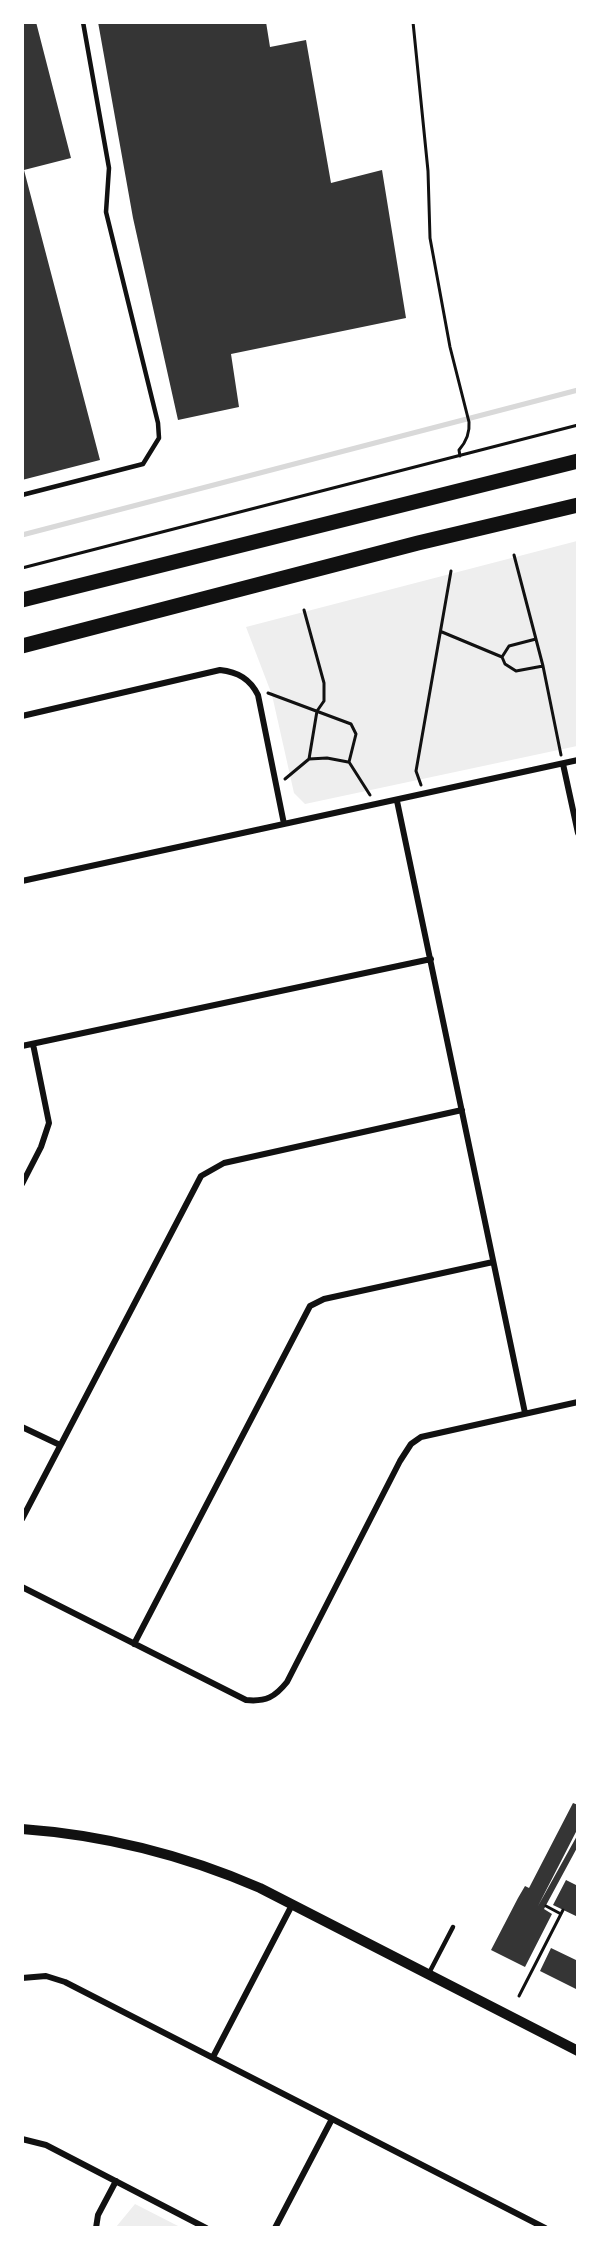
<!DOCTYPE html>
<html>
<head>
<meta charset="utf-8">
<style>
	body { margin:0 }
	#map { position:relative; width:600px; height:2250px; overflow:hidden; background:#fff; font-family:"Space Grotesk",sans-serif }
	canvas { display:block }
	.frame { position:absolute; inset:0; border:24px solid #fff; pointer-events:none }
</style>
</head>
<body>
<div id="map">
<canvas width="600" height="2250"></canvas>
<div class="frame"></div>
</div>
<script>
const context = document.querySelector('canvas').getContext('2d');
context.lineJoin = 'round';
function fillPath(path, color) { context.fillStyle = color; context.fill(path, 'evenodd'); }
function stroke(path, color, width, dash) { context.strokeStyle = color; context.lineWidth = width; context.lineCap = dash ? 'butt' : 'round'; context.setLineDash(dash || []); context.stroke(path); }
fillPath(new Path2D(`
	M577 541V746L305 804 294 793 272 695 246 627Z
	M135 2204 180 2227H116Z`), '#eee');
stroke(new Path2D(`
	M22 535 578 390`), '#d9d9d9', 5);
fillPath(new Path2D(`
	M22 22H36L71 158 24 170 100 460 22 480Z
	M98 22H266L270 47 306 40 331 183 382 170 406 318 231 354 239 407 178 420 133 218Z
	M573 1803 578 1805V1828L538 1906 578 1834V1846L544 1909 552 1914 525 1967 491 1950 518 1898 525 1886 529 1888Z
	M566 1880 578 1886V1917L553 1905Z
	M551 1948 578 1961V1990L540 1971Z`), '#353535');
stroke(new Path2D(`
	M413 22 428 171 430 238 450 347 469 422C470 433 466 442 459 450L460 456
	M514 555 543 666 561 755
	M22 568 578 425
	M304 610 324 683V701L317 711 309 759
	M442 632 502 657 505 664 516 671 543 666
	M502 657 509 646 536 639
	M268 693 351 724 356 734 349 762 370 795
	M285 779 309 759 327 758 348 762
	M421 785 416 771 451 571
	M546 1906 561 1914
	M519 1996 563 1910`), '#111', 3);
stroke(new Path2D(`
	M22 495 143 464 159 438 158 423 106 212 109 168 83 22
	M428 1975 453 1927`), '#111', 4.5);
stroke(new Path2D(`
	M22 716 220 670C238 672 250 679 258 695L284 824
	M563 764 578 833
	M397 801 525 1413
	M22 881 578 760
	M22 1046 431 959
	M22 1184 41 1147 49 1123 33 1044
	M22 1427 60 1445
	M22 1519 201 1176 224 1163 462 1110
	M22 1587 246 1700C266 1702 275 1697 287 1682L400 1461 411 1444 421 1437 578 1402
	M134 1644 310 1306 324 1299 493 1262
	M22 1978 46 1976 65 1982 545 2228
	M213 2057 292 1905
	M22 2139 46 2145 206 2228
	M96 2228 98 2215 116 2181
	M275 2228 332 2119`), '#111', 6);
stroke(new Path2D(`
	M22 1829C106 1835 184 1855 260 1888L578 2051`), '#111', 10);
stroke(new Path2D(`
	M22 600 578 461
	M22 646 418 543 578 505`), '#111', 15);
</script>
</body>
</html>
